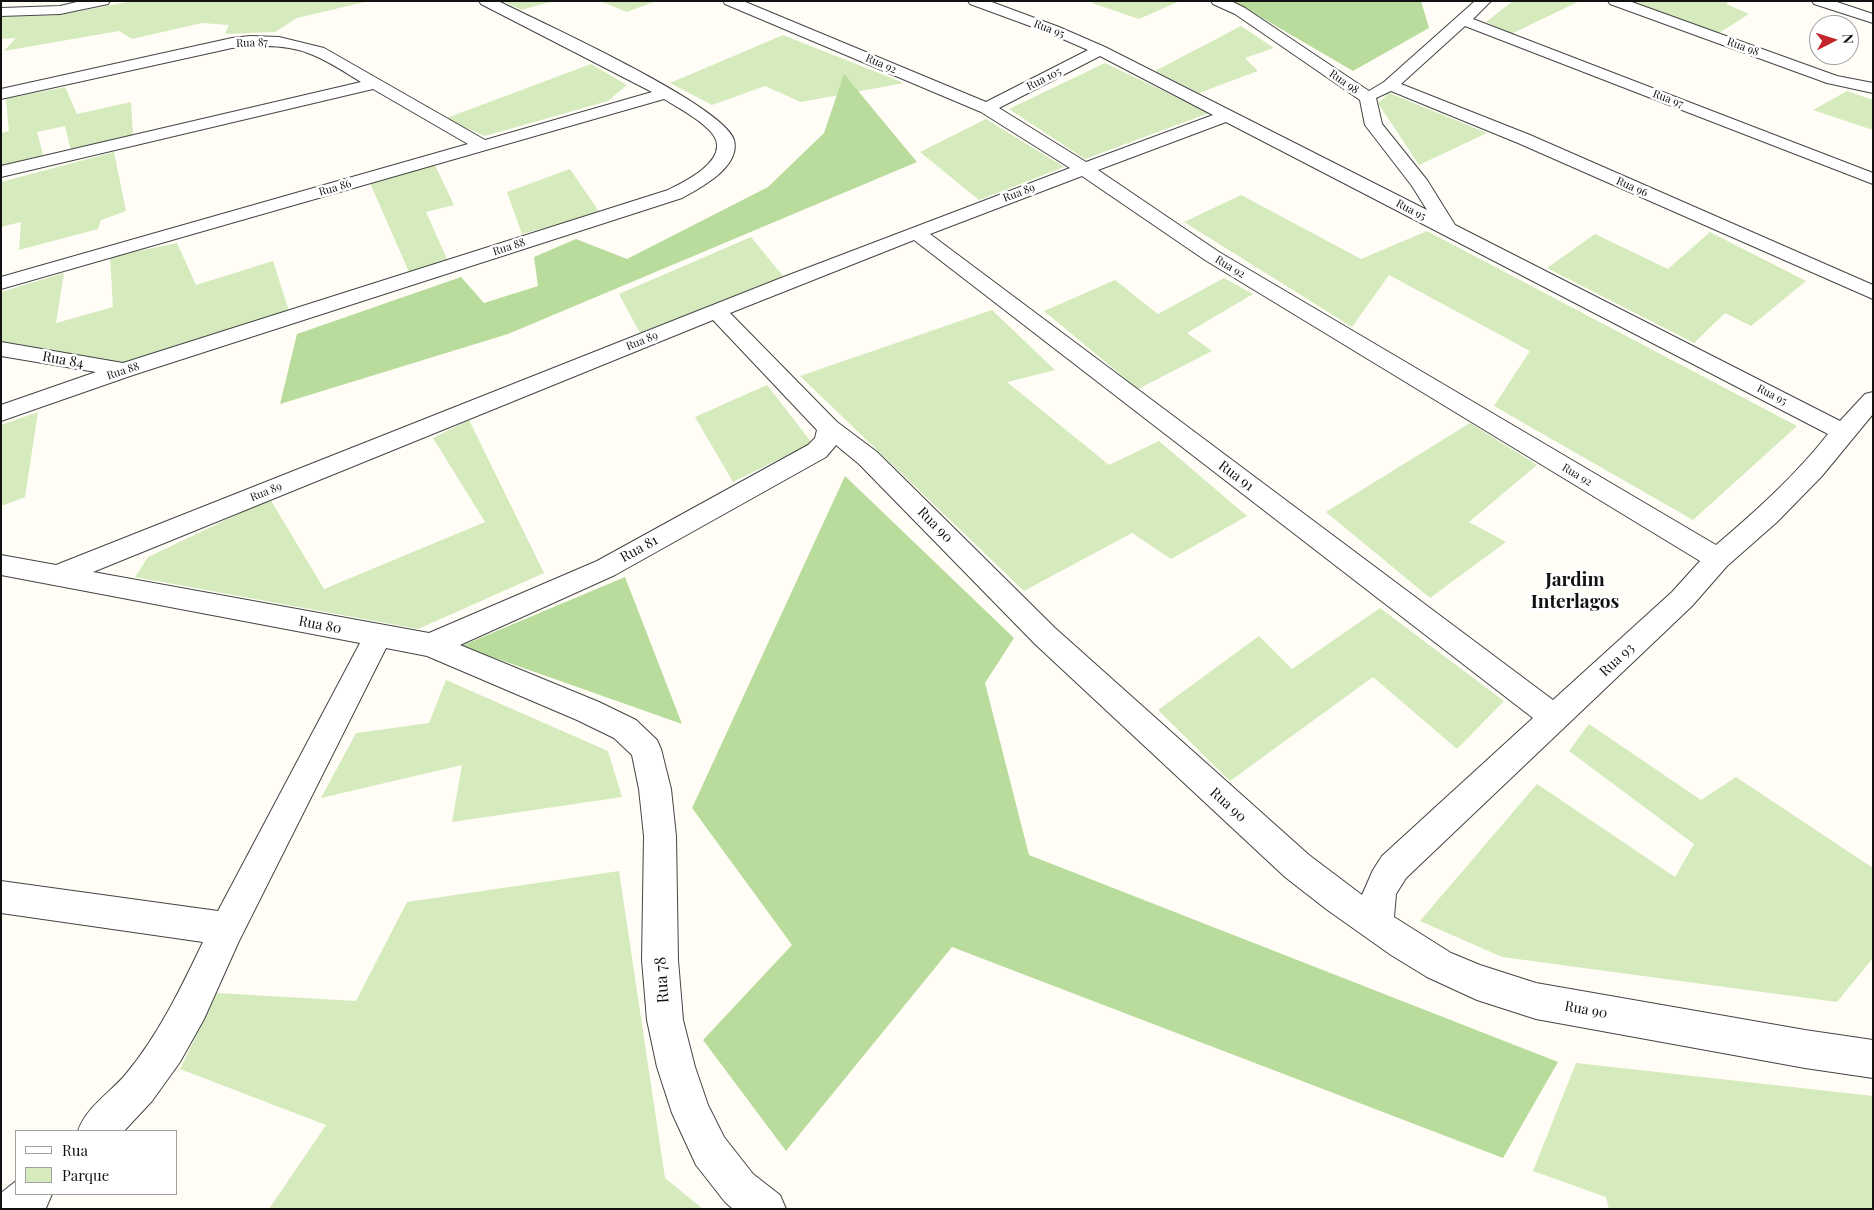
<!DOCTYPE html>
<html>
<head>
<meta charset="utf-8">
<style>
	body { margin:0 }
	#map { position:relative; width:1874px; height:1210px; overflow:hidden; background:#fffdf5; font-family:"Playfair Display",serif }
	canvas { display:block }
	.frame { position:absolute; inset:0; border:2px solid #111; pointer-events:none }
	.legend { position:absolute; left:15px; top:1130px; width:162px; height:65px; box-sizing:border-box; background:#fff; border:1px solid #a0a0a0; margin:0; padding:6px 9px; list-style:none; font-size:15px; color:#111 }
	.legend li { display:flex; align-items:center; gap:10px; height:25px }
	.legend b { width:25px; border:1px solid #a0a0a0 }
	.north { position:absolute; left:1809px; top:15px; width:50px; height:50px; box-sizing:border-box; background:#fff; border:1px solid #a0a0a0; border-radius:50%; rotate:85deg; font-size:14px; font-weight:700; line-height:20px; text-align:center; color:#111 }
	.north::after { content:''; display:block; margin:auto; width:18px; height:22px; background:#c4262e; clip-path:polygon(50% 0,100% 100%,50% 72%,0 100%) }
</style>
</head>
<body>
<div id="map">
<canvas width="1874" height="1210"></canvas>
<div class="frame"></div>
<ul class="legend">
<li><b style="height:6px;background:#fff"></b>Rua</li>
<li><b style="height:14px;background:#d5ebbd"></b>Parque</li>
</ul>
<div class="north">N</div>
</div>
<script>
const context = document.querySelector('canvas').getContext('2d');
context.lineJoin = 'round';
function fillPath(path, color) { context.fillStyle = color; context.fill(path, 'evenodd'); }
function stroke(path, color, width, dash) { context.strokeStyle = color; context.lineWidth = width; context.lineCap = dash ? 'butt' : 'round'; context.setLineDash(dash || []); context.stroke(path); }
function label(font, color, halo, rows, align = 'center') {
  context.font = font + ' "Playfair Display",serif'; context.lineWidth = 5; context.setLineDash([]); context.textBaseline = 'middle'; context.strokeStyle = halo; context.fillStyle = color; for (const [text, x, y, turn = 0] of rows) {
    context.save(); context.translate(x, y); context.rotate((+turn || 0) * Math.PI / 180); context.textAlign = isNaN(turn) ? turn : align; if (halo) context.strokeText(text, 0, 0); context.fillText(text, 0, 0); context.restore();
  }
}
fillPath(new Path2D(`
	M132 1H369L297 18 275 32 225 34 229 25 202 23 132 39 119 31 4 51 16 38 1 39V17L60 15Z
	M503 1H554L521 10Z
	M600 1H656L627 12Z
	M1094 1H1180L1139 19 1092 3Z
	M1513 1H1580L1511 34 1486 22Z
	M1630 1H1729L1726 4 1749 14 1719 33Z
	M1241 26 1274 48 1245 58 1258 71 1199 93 1155 71Z
	M783 35 904 83 801 102 765 86 712 105 670 83Z
	M1105 63 1209 113 1085 159 1009 109Z
	M591 64 627 85 608 101 485 136 444 119Z
	M65 87 77 114 131 102 133 135 71 151 65 126 37 132 44 158 1 169V133L9 131 6 99Z
	M1847 91 1873 100V130L1813 110Z
	M1389 93 1487 133 1419 165 1378 103Z
	M986 119 1064 167 979 200 920 152Z
	M114 152 126 211 101 220 98 229 19 250 21 222 1 227V182Z
	M434 163 454 205 426 212 448 261 409 272 370 183Z
	M570 169 600 213 522 234 507 192Z
	M1241 195 1361 259 1427 231 1797 426 1693 520 1494 406 1530 351 1389 275 1352 327 1184 222Z
	M1710 232 1806 281 1751 326 1725 313 1694 343 1547 268 1595 234 1668 269Z
	M751 237 783 276 640 333 619 294Z
	M177 243 196 285 273 261 289 311 124 363 1 342V292L64 273 56 323 113 307 110 257Z
	M1224 278 1253 294 1187 333 1212 351 1138 389 1044 311 1115 280 1158 314Z
	M992 310 1055 370 1007 382 1109 465 1159 441 1247 516 1171 559 1132 533 1024 591 800 376Z
	M767 385 812 443 733 482 695 417Z
	M38 412 25 497 1 506V425Z
	M469 420 544 573 418 629 135 577 148 557 270 499 324 589 485 522 433 438Z
	M1470 423 1537 465 1469 522 1506 542 1430 598 1326 512Z
	M1380 608 1504 701 1457 749 1373 677 1230 781 1158 710 1259 636 1292 669Z
	M446 680 608 751 622 797 452 822 462 765 321 798 356 733 429 723Z
	M1589 724 1701 800 1736 777 1873 868V958L1837 1002 1502 957 1420 921 1537 784 1675 877 1694 844 1569 751Z
	M619 871 665 1178 703 1209H269L326 1125 180 1069 217 993 356 1001 407 902Z
	M1576 1063 1873 1096V1209H1609L1606 1197 1533 1171Z`), '#d5ebbd');
fillPath(new Path2D(`
	M1228 1H1421L1429 28 1353 71 1252 12Z
	M844 74 917 162 508 334 280 404 297 334 461 277 484 303 538 286 534 257 576 239 627 259 768 187 824 133Z
	M845 476 1014 638 985 683 1029 855 1558 1062 1503 1158 952 947 786 1151 703 1040 792 945 692 808Z
	M625 577 682 724 461 646Z`), '#b9dc9c');
const minor = new Path2D(`
	M81 1H110L108 4 60 14 1 16V8L60 6Z
	M479 1H498C538 21 724 105 734 140 741 167 700 188 682 198L133 375 1 421V405L96 372 1 356V342L123 363 668 190C684 182 724 163 716 140 711 125 677 107 664 99L1 289V277L468 144 373 89 1 177V166L361 82C346 73 330 62 313 55 289 44 258 45 232 48L1 99V89L232 38 250 36 279 37 324 48 485 140 652 92 481 4Z
	M723 1H743L986 102 1088 50 1049 33 970 4 968 1H989L1059 27 1105 47 1427 210 1412 186 1365 125 1360 100 1235 14 1213 4 1211 1H1231L1245 8 1369 91 1384 82 1475 1H1491L1473 19 1873 173V184L1465 26 1401 84 1530 135 1873 285V299L1518 143 1391 91 1376 98 1382 124 1427 180 1455 225 1840 421 1865 394 1873 392V414L1822 476 1777 522 1727 566 1692 606 1406 878 1396 894 1394 917 1451 953 1480 965 1536 983 1805 1030 1873 1040V1078L1805 1068 1536 1019 1477 1000 1427 977 1391 955 1326 909 1285 877 1035 644 859 464 836 445 826 457 615 575 460 645 599 702 636 720 657 740 661 749 671 789 676 836 678 960 683 1020 695 1067 708 1105 724 1137 753 1174 780 1195 786 1209H733L725 1202 696 1165 672 1113 657 1067 647 1020 642 960 644 836 639 789 632 755 614 738 577 720 427 656 386 648 239 941 204 1019 180 1062 152 1101 124 1131H78C86 1107 110 1093 126 1074 159 1034 181 988 203 942L1 913V881L218 911 360 643 1 575V555L56 565 781 278 1070 168 981 112 725 4ZM1100 56 1213 115 1086 162 999 108ZM1226 122 1828 434C1795 476 1756 511 1716 545L1219 252 1098 170ZM1082 176 1205 260 1700 561 1672 592 1553 700 930 234ZM914 240 1533 718 1382 856 1373 870 1362 895 1309 855 1055 628 877 452 837 422 730 313ZM713 320 817 430 815 438 808 445 597 561 429 633 93 572Z
	M1608 1H1629L1837 76 1873 83V93L1827 83 1610 4Z
	M1812 1H1834L1873 14V23L1814 4Z
	M16 1181V1194H52L46 1208 1 1209V1193Z`);
stroke(minor, '#444', 2);
fillPath(minor, '#fff');
label('11px', '#111', '#fff', [
	["Rua 95",1049,29,21],
	["Rua 87",252,43,-2],
	["Rua 98",1743,47,20],
	["Rua 92",881,64,23],
	["Rua 105",1044,79,-27],
	["Rua 98",1344,82,34],
	["Rua 97",1668,99,21],
	["Rua 96",1632,187,24],
	["Rua 86",335,188,-16],
	["Rua 89",1019,193,-21],
	["Rua 95",1411,210,28],
	["Rua 88",509,247,-18],
	["Rua 92",1230,267,31],
	["Rua 89",642,341,-22],
	["Rua 88",123,371,-18],
	["Rua 95",1772,395,27],
	["Rua 92",1577,475,31],
	["Rua 89",266,492,-22]
]);
label('14px', '#111', '#fff', [
	["Rua 84",63,360,10],
	["Rua 91",1236,476,37],
	["Rua 90",935,525,45],
	["Rua 81",639,549,-29],
	["Rua 80",320,625,11],
	["Rua 93",1617,660,-43],
	["Rua 90",1228,805,42],
	["Rua 90",1586,1010,10]
]);
label('16px', '#111', '#fff', [
	["Rua 78",662,980,-94]
]);
label('bold 19px', '#111', '#fff', [
	["Jardim",1575,580],
	["Interlagos",1575,602]
]);
</script>
</body>
</html>
